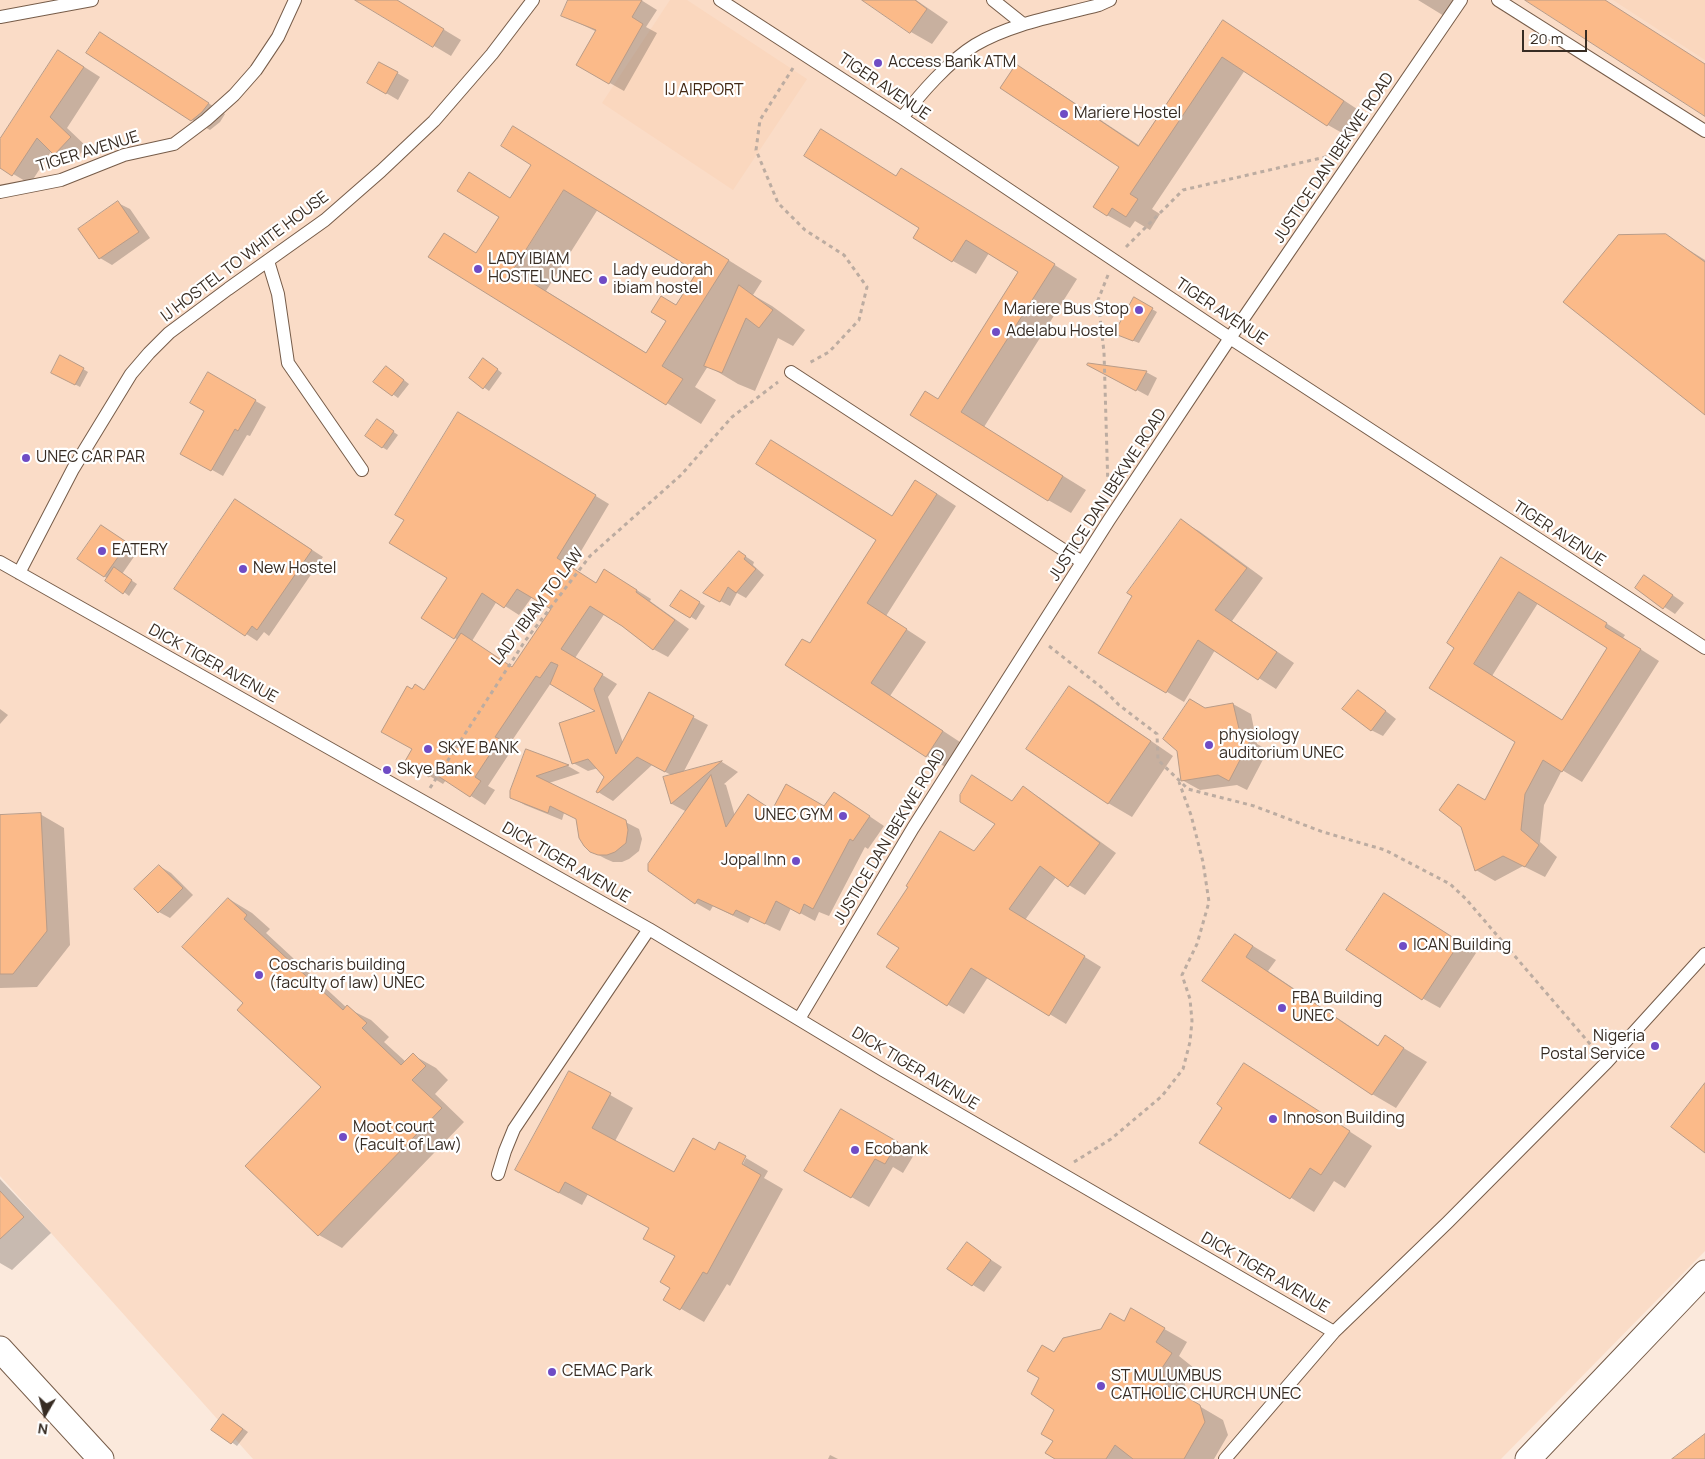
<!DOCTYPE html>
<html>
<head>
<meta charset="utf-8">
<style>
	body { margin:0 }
	#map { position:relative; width:1705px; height:1459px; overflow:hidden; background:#fbe9dc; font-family:Manrope,sans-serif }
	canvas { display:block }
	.north { position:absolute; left:20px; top:1389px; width:50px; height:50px; -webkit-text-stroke:4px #fff; paint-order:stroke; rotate:188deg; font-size:14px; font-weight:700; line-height:20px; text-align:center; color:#372c23 }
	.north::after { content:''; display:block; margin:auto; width:18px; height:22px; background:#372c23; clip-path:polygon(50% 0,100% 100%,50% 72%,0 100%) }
	.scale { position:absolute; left:1522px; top:30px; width:65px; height:22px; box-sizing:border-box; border:2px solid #372c23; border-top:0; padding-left:6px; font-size:15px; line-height:18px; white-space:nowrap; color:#372c23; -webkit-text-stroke:4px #fff; paint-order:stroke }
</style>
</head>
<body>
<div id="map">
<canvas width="1705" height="1459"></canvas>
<div class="north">N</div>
<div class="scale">20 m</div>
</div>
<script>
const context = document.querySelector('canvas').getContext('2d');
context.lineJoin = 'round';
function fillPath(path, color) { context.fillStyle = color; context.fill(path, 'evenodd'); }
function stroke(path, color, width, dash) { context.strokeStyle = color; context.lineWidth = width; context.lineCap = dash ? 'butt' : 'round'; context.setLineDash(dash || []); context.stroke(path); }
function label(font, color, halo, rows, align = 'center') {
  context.font = font + ' Manrope,sans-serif'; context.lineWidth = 4.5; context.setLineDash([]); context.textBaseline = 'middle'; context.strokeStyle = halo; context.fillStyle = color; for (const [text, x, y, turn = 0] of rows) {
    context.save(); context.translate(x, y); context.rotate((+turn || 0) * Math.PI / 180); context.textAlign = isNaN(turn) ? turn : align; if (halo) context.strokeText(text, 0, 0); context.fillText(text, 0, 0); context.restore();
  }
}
fillPath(new Path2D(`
	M0 0H1705V1251L1501 1459H253L0 1176Z`), '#fadcc7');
fillPath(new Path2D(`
	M670 0H687L807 79 733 190 602 103Z
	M1613 0H1705V60Z`), '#fad7be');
fillPath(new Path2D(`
	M357 0H395L461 40 451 56Z
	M569 0H641L657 10 646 27 657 33 624 91 578 65 597 32 563 15Z
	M864 0H916L948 22 932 44 911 32Z
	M1418 0H1462L1449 19Z
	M1223 22 1247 36 1366 115 1351 138 1328 125 1245 70 1152 209 1160 214 1150 230 1135 221 1130 228 1107 215 1121 167 1016 66 1040 80 1140 146Z
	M118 44 225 114 220 122 210 130 192 120Z
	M75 61 100 77 67 128 87 147 71 163 52 150 30 184 0 166V141Z
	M380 63 409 80 398 100 369 83Z
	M548 148 762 281 753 295 772 306 805 330 793 346 778 338 755 391 738 384 708 366 695 387 716 400 701 424 430 257 477 254 500 216 469 174 511 199ZM598 209 699 272 648 354 546 291Z
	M897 177 924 183 1077 279 984 427 1086 490 1071 513 1048 500 938 400 1019 272 989 253 976 274 953 261 920 228Z
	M118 203 130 209 150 238 112 265 100 258 80 230Z
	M1665 235 1705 260V413Z
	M1135 299 1157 312 1139 343 1116 334Z
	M489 363 502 373 489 391 470 377Z
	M1089 364 1146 372 1157 378 1148 396Z
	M83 369 88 372 80 387 58 375Z
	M391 370 409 384 398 398 375 381Z
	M209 374 266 407 250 436 247 435 223 476 182 453 206 411Z
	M473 422 609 504 571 568 597 584 619 579 651 599 650 601 689 629 668 657 653 649 605 613 575 658 617 684 608 697 623 743 649 694 708 725 683 773 722 762 738 772 724 784 726 785 735 816 773 811 825 807 835 793 884 826 868 849 865 847 829 916 819 912 815 921 791 908 780 931 751 917 748 923 713 906 710 911 696 903 687 812 672 804 665 778 673 776 652 765 613 801 598 792 605 777 598 768 588 771 573 763 598 711 551 683 509 745 513 748 488 786 495 790 485 805 446 780 443 784 406 762 414 749 412 690 425 692 458 640 423 618 448 578ZM532 597 552 609 513 668 472 641 497 601 519 615Z
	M382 424 398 435 387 450 382 447Z
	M936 493 956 506 886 616 926 642 890 696 963 744 947 768 927 756 810 645 893 517Z
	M247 507 323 557 269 636 264 632 257 641 176 588Z
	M1181 521 1199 531 1263 578 1232 621 1294 663 1276 689 1215 650 1184 702 1100 652Z
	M112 533 138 551 122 574 137 584 129 596 104 576Z
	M739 552 754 562 753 565 764 575 746 598 737 593 730 606 705 593Z
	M1502 558 1625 635 1623 638 1659 661 1582 782 1562 770 1544 805 1540 842 1557 857 1545 877 1523 866 1495 881 1476 870 1486 802 1516 742 1456 647ZM1538 603 1609 647 1563 721 1492 676Z
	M1645 576 1684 603 1675 614 1636 588Z
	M681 591 705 606 696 620 672 605Z
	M1070 688 1093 701 1173 756 1132 817 1108 803Z
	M1358 691 1369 698 1396 719 1383 736 1371 730Z
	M1233 704 1251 714 1257 744 1268 750 1247 790 1237 785 1200 790 1182 780 1205 709Z
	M0 709 8 715 0 724Z
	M527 750 568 766 580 773 549 783 639 829 642 839 639 851 629 859 622 862H613L606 859 591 851 578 819 564 813 562 820 525 805 511 797Z
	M989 786 1013 802 1023 788 1040 798 1116 853 1085 895 1056 877 1025 920 1101 967 1066 1024 988 977 964 1014 947 1004 975 852 996 824Z
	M40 814 64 828 70 945 37 987 0 988V816Z
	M159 866 171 873 193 895 170 918 159 912Z
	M229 899 252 913 270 929 266 933 347 1008 371 1020 389 1037 384 1042 406 1062 413 1055 436 1068 448 1080 435 1094 464 1122 342 1248 319 1235 323 1087 245 1003Z
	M1401 904 1476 953 1440 1008 1422 998Z
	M1235 935 1276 960 1268 971 1379 1046 1385 1037 1427 1062 1396 1108 1372 1094 1204 981Z
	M570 1072 633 1108 615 1141 675 1174 740 1170 746 1158 768 1171 764 1178 783 1189 730 1286 727 1284 704 1322 664 1299 672 1287 677 1257 651 1228 588 1194 582 1205 540 1183Z
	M1267 1078 1372 1146 1345 1188 1334 1181 1314 1212 1201 1142Z
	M842 1111 915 1153 903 1173 893 1167 869 1207 806 1171Z
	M0 1179 51 1233 12 1270 0 1263Z
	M967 1244 1002 1267 984 1292 973 1285Z
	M1131 1310 1187 1342 1179 1356 1194 1368 1184 1381 1189 1400 1223 1420 1228 1435 1214 1459H1057L1054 1440 1056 1410 1055 1354 1102 1330 1125 1322Z
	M224 1415 248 1432 237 1446 213 1429Z
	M830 1455 838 1459H828Z`), '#0003');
const building = new Path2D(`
	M355 0H397L444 29 433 47Z
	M568 0H642L632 17 643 24 609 84 576 65 596 30 561 16Z
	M862 0H915L927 9 910 33Z
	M1525 0H1605L1705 64V116Z
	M1223 20 1344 101 1327 126 1222 57 1130 194 1138 199 1126 217 1112 208 1107 216 1093 207 1119 167 1000 88 1016 64 1138 146Z
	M100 32 209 103 202 112 191 121 86 53Z
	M58 50 84 67 50 117 71 137 54 155 37 138 12 176 0 168V139Z
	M379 62 398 72 386 94 367 83Z
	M513 126 729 260 662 366 683 379 666 405 428 257 444 233 476 253 499 217 457 191 469 172 510 198 531 165 501 146ZM564 190 697 272 676 305 661 296 651 312 666 321 646 353 513 271Z
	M821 129 896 176 901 168 1055 264 961 412 1063 476 1048 501 910 415 925 391 938 399 1018 272 966 240 952 262 913 238 919 228 804 156Z
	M118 201 139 232 99 259 78 229Z
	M1666 234 1705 262V415L1563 302 1618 235Z
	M739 285 773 310 759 328 746 318 722 373 704 366Z
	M1134 297 1153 308 1133 341 1115 334 1118 326Z
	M60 355 84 368 75 385 51 373Z
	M483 358 498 369 483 389 469 378Z
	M1088 363 1147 371 1136 391 1087 365Z
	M386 366 404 380 392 396 373 382Z
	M208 372 256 400 238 431 235 429 211 471 180 454 204 411 190 403Z
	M458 412 596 495 557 558 596 583 604 569 637 590 636 592 675 620 653 650 622 626 590 606 561 649 603 674 594 689 616 754 649 692 694 716 665 772 637 757 598 793 596 792 604 777 588 759 572 764 559 723 595 711 550 684 558 665 551 662 540 678 536 676 495 737 500 739 475 777 481 781 470 797 432 772 429 777 404 763 412 749 381 732 407 686 412 689 415 684 424 690 461 633 512 667 551 609 517 589 504 608 482 593 454 639 421 618 447 578 389 543 404 520 395 515Z
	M377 419 394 431 382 448 365 436Z
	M771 440 892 516 915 480 937 494 867 603 907 629 871 683 943 731 926 757 785 665 802 639 810 643 876 540 756 464Z
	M235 499 312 550 257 630 252 626 245 636 174 589Z
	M1181 519 1247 568 1215 610 1277 652 1258 680 1198 640 1166 693 1098 653 1132 596 1127 593Z
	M101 525 128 543 104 577 77 559Z
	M739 551 746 556 744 559 756 569 736 593 728 587 720 602 703 593Z
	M1501 557 1607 623 1605 627 1641 649 1562 772 1543 760 1525 794 1521 830 1539 845 1525 867 1503 856 1475 871 1461 827 1439 810 1458 784 1485 800 1515 742 1429 688 1454 648 1447 643ZM1519 592 1607 648 1562 720 1474 664Z
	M114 567 132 580 123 594 105 581Z
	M1644 575 1673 595 1663 609 1635 588Z
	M681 590 700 602 690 618 670 606Z
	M1069 686 1151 741 1108 804 1026 749Z
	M1358 690 1386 711 1371 731 1342 709Z
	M1190 699 1205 708 1233 703 1240 733 1251 739 1229 781 1218 775 1181 781 1177 751 1163 739Z
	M526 749 569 765 536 776 626 820 628 830 626 843 615 852 607 855H598L590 852 584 846 579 838 576 819 550 806 548 813 510 798V791Z
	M722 761 671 804 663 777Z
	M711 775 726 827 748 794 772 810 786 784 824 806 834 792 870 816 853 841 850 839 813 909 804 904 800 914 776 901 765 924 736 910 733 915 698 899 695 904 648 871V864Z
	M972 775 1012 801 1023 786 1100 843 1068 887 1040 866 1009 909 1085 956 1049 1016 971 968 947 1006 886 967 899 948 877 934 908 887 906 886 940 831 974 851 995 824 960 802V795Z
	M41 813 47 931 13 974H0V815Z
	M159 865 183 888 158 913 134 889Z
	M1384 893 1460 942 1422 1000 1346 950Z
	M228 898 247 915 244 919 343 1010 347 1005 367 1023 362 1028 401 1065 413 1053 426 1066 412 1080 442 1108 318 1236 245 1166 321 1087 237 1010 243 1003 182 947Z
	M1235 934 1253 946 1246 957 1378 1046 1385 1035 1404 1048 1372 1095 1202 981Z
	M1244 1063 1350 1131 1321 1175 1310 1168 1290 1199 1199 1143 1222 1108 1217 1104Z
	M569 1071 611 1093 592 1128 674 1172 693 1138 715 1150 719 1142 746 1156 742 1164 761 1175 707 1274 703 1272 680 1310 663 1300 670 1288 660 1282 675 1256 643 1239 649 1228 565 1182 559 1193 515 1170Z
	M1705 1083V1153L1671 1127Z
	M841 1109 898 1142 885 1164 875 1159 851 1198 804 1171Z
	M0 1191 24 1217 0 1239Z
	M967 1242 991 1260 972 1286 947 1269Z
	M1131 1308 1165 1328 1156 1342 1172 1353 1162 1368 1166 1385 1200 1405 1205 1422 1184 1459H1133L1115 1445 1106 1459H1055L1045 1453 1053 1441 1041 1434 1054 1410 1031 1394 1039 1378 1027 1371 1042 1345 1054 1352 1063 1338 1101 1329 1110 1313 1124 1321Z
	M223 1414 243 1429 231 1444 211 1430Z
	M1705 1434V1459H1672Z`);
fillPath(building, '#fbba89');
stroke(building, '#b99c88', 1);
const lane = new Path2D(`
	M720 0 902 118 1230 338 1705 648
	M993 0 1023 24
	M1498 0 1705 131
	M0 17 92 0
	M902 118C920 94 949 61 975 45 1012 23 1058 16 1099 5L1110 0
	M0 192 61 180 124 155 174 144 206 120 234 95 256 70 278 37 295 0
	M268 261 278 294 288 363 362 470
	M791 372 1082 562
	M0 562 649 929 883 1070 1334 1332 1448 1222 1607 1062 1705 954
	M19 573 73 469 131 374 149 353 169 333 228 289 325 220 381 171 434 121 492 54 533 0
	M799 1019 913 828 1109 520 1230 338 1461 0
	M498 1174 505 1151 514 1129 649 929
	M1225 1459 1334 1332`);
const street = new Path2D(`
	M0 1349 101 1459
	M1528 1459 1705 1273`);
stroke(lane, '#765c49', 14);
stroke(street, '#765c49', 27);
stroke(new Path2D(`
	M793 68 760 120 756 150 778 203 805 230 844 255 867 287 859 320 829 352 809 363
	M1126 247 1183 190 1334 155
	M1108 275 1098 300 1104 352 1108 489
	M1049 646 1101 687 1119 705 1157 734 1158 760 1188 789 1254 806 1323 832 1385 850 1450 884 1466 899 1596 1051
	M430 788 525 641 590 556 681 475 732 417 778 382
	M1074 1162 1111 1139 1162 1096 1183 1069 1190 1042 1192 1021 1190 999 1182 975 1197 944 1209 902 1203 862 1191 815 1179 782`), '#bcaca1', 3, [4, 4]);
stroke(lane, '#fff', 12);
stroke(street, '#fff', 25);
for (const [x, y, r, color] of [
	[878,63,5,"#6f4cc5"],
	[1064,114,5,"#6f4cc5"],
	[478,269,5,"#6f4cc5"],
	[603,280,5,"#6f4cc5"],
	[1139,310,5,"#6f4cc5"],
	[996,332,5,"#6f4cc5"],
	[26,458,5,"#6f4cc5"],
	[102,551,5,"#6f4cc5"],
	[243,569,5,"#6f4cc5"],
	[1209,745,5,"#6f4cc5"],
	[428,749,5,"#6f4cc5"],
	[387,770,5,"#6f4cc5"],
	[843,816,5,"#6f4cc5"],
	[796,861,5,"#6f4cc5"],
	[1403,946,5,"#6f4cc5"],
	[259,975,5,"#6f4cc5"],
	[1282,1008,5,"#6f4cc5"],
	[1655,1046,5,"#6f4cc5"],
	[1273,1119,5,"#6f4cc5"],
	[343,1137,5,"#6f4cc5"],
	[855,1150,5,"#6f4cc5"],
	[552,1372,5,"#6f4cc5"],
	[1101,1386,5,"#6f4cc5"]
]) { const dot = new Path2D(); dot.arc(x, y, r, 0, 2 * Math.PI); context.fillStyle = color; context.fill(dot); stroke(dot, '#fff', 2); }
label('16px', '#372c23', '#fff', [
	["Access Bank ATM",888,63],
	["Mariere Hostel",1074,114],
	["LADY IBIAM",488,260],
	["HOSTEL UNEC",488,278],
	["Lady eudorah",613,271],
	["ibiam hostel",613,289],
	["Mariere Bus Stop",1129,310,"right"],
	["Adelabu Hostel",1006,332],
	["UNEC CAR PAR",36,458],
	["EATERY",112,551],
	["New Hostel",253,569],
	["physiology",1219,736],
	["auditorium UNEC",1219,754],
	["SKYE BANK",438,749],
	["Skye Bank",397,770],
	["UNEC GYM",833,816,"right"],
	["Jopal Inn",786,861,"right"],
	["ICAN Building",1413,946],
	["Coscharis building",269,966],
	["(faculty of law) UNEC",269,984],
	["FBA Building",1292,999],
	["UNEC",1292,1017],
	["Nigeria",1645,1037,"right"],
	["Postal Service",1645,1055,"right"],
	["Innoson Building",1283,1119],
	["Moot court",353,1128],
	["(Facult of Law)",353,1146],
	["Ecobank",865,1150],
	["CEMAC Park",562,1372],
	["ST MULUMBUS",1111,1377],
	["CATHOLIC CHURCH UNEC",1111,1395]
], 'left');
label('16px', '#372c23', '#fff', [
	["TIGER AVENUE",884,87,34],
	["TIGER AVENUE",88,152,-17],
	["JUSTICE DAN IBEKWE ROAD",1334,158,-56],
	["IJ HOSTEL TO WHITE HOUSE",245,257,-37],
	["TIGER AVENUE",1221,312,34],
	["JUSTICE DAN IBEKWE ROAD",1108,495,-57],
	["TIGER AVENUE",1559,534,33],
	["LADY IBIAM TO LAW",538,607,-53],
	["DICK TIGER AVENUE",213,664,29],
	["JUSTICE DAN IBEKWE ROAD",890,837,-59],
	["DICK TIGER AVENUE",566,863,30],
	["DICK TIGER AVENUE",915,1069,31],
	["DICK TIGER AVENUE",1265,1273,30]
]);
label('16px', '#422712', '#fff', [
	["IJ AIRPORT",704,91]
]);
</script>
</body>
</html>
